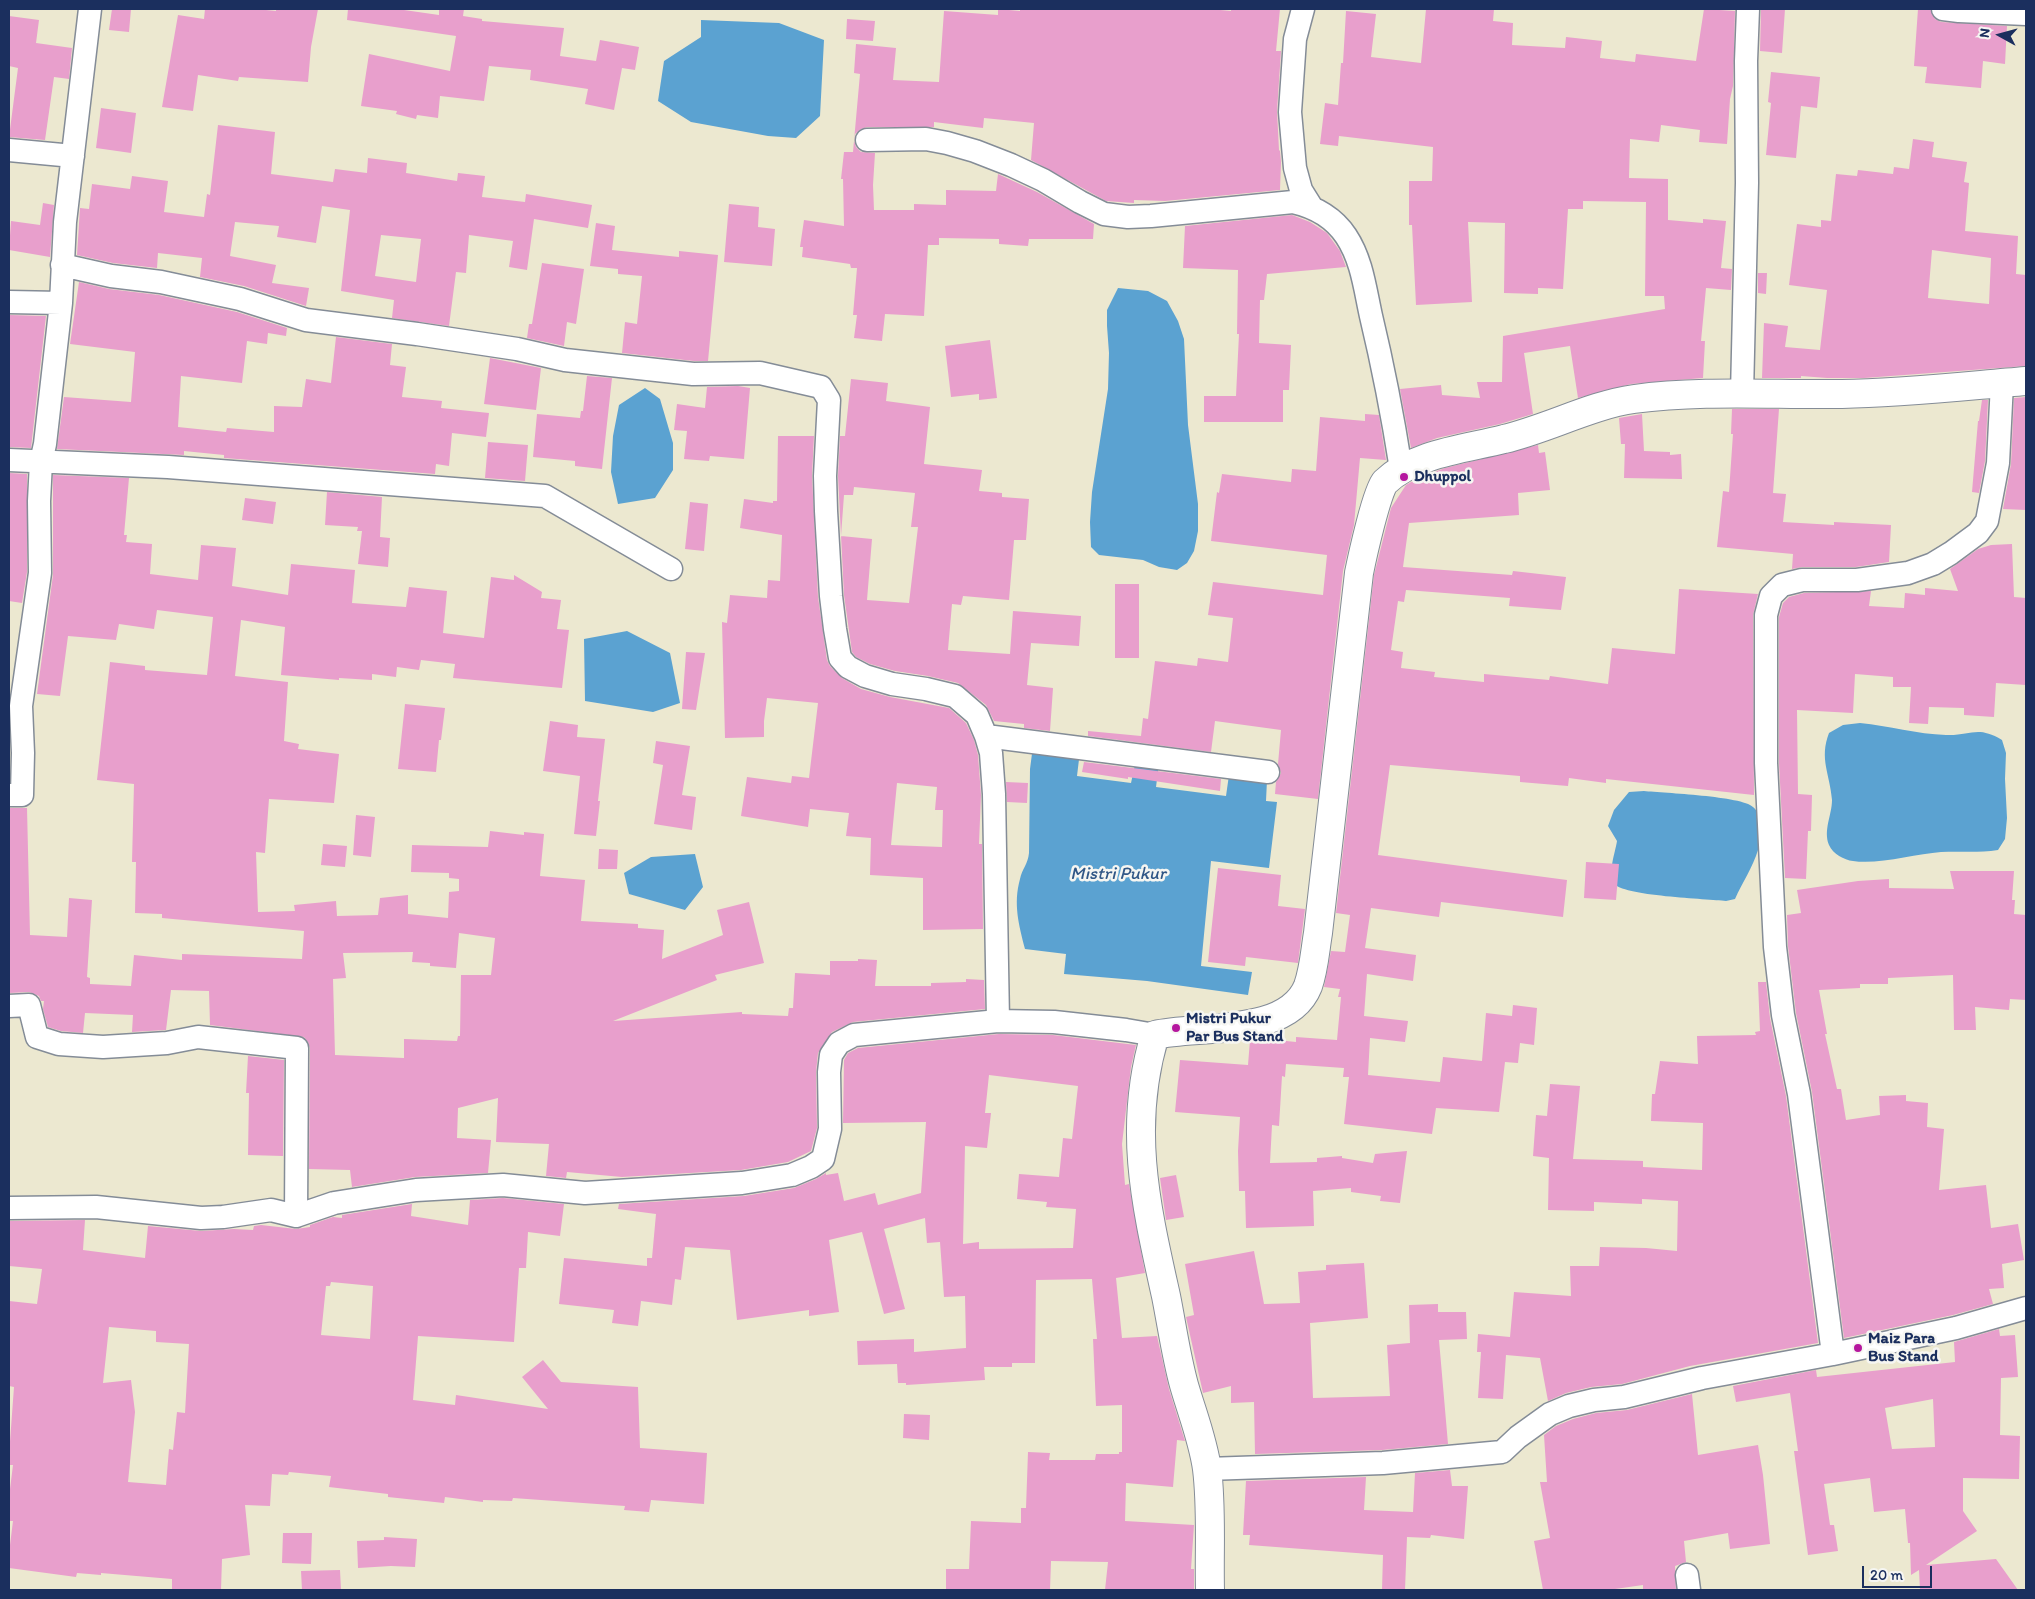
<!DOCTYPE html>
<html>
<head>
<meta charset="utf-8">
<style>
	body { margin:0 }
	#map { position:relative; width:2035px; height:1599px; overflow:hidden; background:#ece8d0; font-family:Itim,sans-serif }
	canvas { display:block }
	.frame { position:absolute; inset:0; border:10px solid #1b2f5e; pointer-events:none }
	.north { position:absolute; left:1975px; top:10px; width:50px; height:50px; -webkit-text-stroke:4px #f6f6f2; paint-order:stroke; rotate:277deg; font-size:14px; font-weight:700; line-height:20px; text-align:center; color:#1b2f5e }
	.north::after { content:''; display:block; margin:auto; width:18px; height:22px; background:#1b2f5e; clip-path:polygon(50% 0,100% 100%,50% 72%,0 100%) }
	.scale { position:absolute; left:1862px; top:1566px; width:70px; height:22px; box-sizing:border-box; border:2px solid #1b2f5e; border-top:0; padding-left:6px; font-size:15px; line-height:18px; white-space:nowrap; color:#1b2f5e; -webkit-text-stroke:4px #f6f6f2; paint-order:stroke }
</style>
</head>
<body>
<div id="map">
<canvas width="2035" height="1599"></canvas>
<div class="frame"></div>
<div class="north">N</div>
<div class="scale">20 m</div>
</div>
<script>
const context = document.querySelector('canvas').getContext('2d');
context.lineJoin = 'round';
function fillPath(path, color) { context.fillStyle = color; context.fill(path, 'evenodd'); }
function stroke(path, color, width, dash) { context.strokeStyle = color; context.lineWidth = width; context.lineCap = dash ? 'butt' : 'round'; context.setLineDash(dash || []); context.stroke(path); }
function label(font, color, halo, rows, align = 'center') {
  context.font = font + ' Itim,sans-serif'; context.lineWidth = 5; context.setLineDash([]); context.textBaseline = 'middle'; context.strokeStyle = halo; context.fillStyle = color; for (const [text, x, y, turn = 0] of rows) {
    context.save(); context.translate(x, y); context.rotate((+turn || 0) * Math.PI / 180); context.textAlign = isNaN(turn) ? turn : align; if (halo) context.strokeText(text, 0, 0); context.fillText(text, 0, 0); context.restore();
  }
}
fillPath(new Path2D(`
	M701 20 779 23 824 40 820 116 796 138 768 136 691 122 658 101 664 61 701 37Z
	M1118 288 1148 291 1167 301 1178 321 1184 339 1188 425 1198 504V531L1194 551 1187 563 1177 570 1159 567 1143 560 1099 555 1091 547 1090 522 1092 492 1108 389 1109 353 1107 326V310Z
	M645 388 660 399 673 443V470L655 498 618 504 611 472 613 436 619 405Z
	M627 631 670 653 680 703 653 712 585 701 584 639Z
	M1860 723C1889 726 1917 734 1946 735 1971 736 1977 725 2002 740L2006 753 2005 779 2007 818 2005 839 1998 850C1979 853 1960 851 1941 852 1915 854 1878 865 1853 861 1844 860 1833 854 1829 845 1823 830 1832 815 1832 800 1830 774 1819 759 1829 733L1843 725Z
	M1033 746 1080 751 1077 776 1131 783 1136 760 1159 764 1156 787 1226 796 1229 775 1267 780 1266 801 1277 802 1269 868 1211 861 1201 966 1252 972 1248 995 1147 981 1064 974 1066 954 1025 949C1019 925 1013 904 1020 879 1022 869 1028 864 1029 853L1030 769Z
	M1644 791C1664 793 1742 796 1753 807 1764 816 1762 838 1758 850 1753 867 1742 883 1735 899L1726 901C1709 899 1620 896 1614 883 1608 870 1615 854 1617 841L1608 826 1614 810 1629 792Z
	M695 854 703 887 685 910 629 894 624 873 651 857Z`), '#5ba2d1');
fillPath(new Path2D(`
	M112 9H131L129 32 109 30Z
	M205 9H256L276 11V9H318L311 47 308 82 239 77 238 81 198 75 193 111 162 107 178 15 204 19Z
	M348 9H397L439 15V9H464L463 16 482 19V21L564 28 560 56 596 61 600 40 639 47 635 70 622 68 614 110 585 104 588 89 530 80 531 70 489 66 484 101 440 96 438 118 417 115 416 119 396 114 397 111 361 106 369 54 450 71 456 36 347 20Z
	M998 9 1020 11V9H1210L1231 11V9H1280L1276 51H1281L1277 111 1279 150 1280 151 1281 162 1280 190 1165 201 1134 200V203L1106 201 1031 160 1034 123 984 118 983 128 934 122V127H867L861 129 855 134 854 141 856 147 861 152 875 153 873 185 874 210H914V204L946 205V190L996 191 998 174 1037 192 1094 224 1093 239H1029L1028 246 999 244V239L939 238V245H928L924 316 885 314 882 341 854 338 857 315H853L857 268H851L850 264 802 257 803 247H800L804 220 844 226 843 179H841L844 152H853L860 74 854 73 856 44 896 48 893 80 939 82 944 11 998 15Z
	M1426 9H1494L1493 21 1513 23 1512 45 1565 48 1566 37 1602 41 1600 58 1635 62 1636 54 1696 61 1704 9 1735 11 1733 86 1730 99 1727 144 1699 142 1700 130 1661 125 1659 142 1630 139 1629 178 1668 179V220L1703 223V219L1726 221 1721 268 1732 269 1731 290 1706 288 1701 341H1705L1703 378 1631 384 1578 398 1570 346 1524 353 1533 414 1500 424 1437 438 1411 448 1400 389 1441 385 1442 395 1480 398 1477 382H1502L1503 336 1665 309 1664 296H1645L1646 202 1583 201V209H1568L1563 289 1538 288V294L1504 293 1505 223 1468 222 1472 302 1416 305 1412 225H1409V181H1432L1433 147 1339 136 1338 146 1320 144 1325 103 1338 105 1341 63H1343L1346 11 1376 14 1371 57 1421 63Z
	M1761 9H1785L1782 53 1760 51Z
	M1918 9H1930L1935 19 1941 22 2007 26 2005 64 1983 61 1981 88 1925 83 1927 67 1914 66Z
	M9 16 39 20 36 43 72 48 69 79 54 77 45 140 9 137 18 68 9 66Z
	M847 19 875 21 873 41 846 39Z
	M1771 72 1820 77 1817 108 1801 106 1796 158 1766 155 1771 103 1768 102Z
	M101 108 136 113 131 153 96 148Z
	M218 125 275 132 271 174 333 182 335 169 367 173 368 158 407 163 406 173 457 181 458 173 485 176 482 197 525 202 526 194 592 205 588 228 534 219 527 270 509 267 513 241 469 235 466 273 456 272 449 326 392 318 394 300 341 291 350 210 322 206 316 243 277 237 279 226 235 222 230 256 276 265 272 283 309 288 306 306 244 286 200 277 202 258 158 253 157 268 113 263 77 255 80 208 89 209 92 184 130 189 132 176 168 181 164 212 204 217 207 194 210 195ZM381 235 421 239 416 282 375 276Z
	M1913 139 1934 142 1932 157 1967 162 1964 182 1969 183 1965 231 2018 236 2016 274 2026 275V366L1864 378H1827L1801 376V378H1762L1764 323 1788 326 1785 347 1820 350 1827 290 1789 285 1797 224 1821 227V220L1831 221 1836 174 1857 176 1858 170 1893 174 1894 167 1909 169ZM1932 250 1991 258 1989 304 1928 298Z
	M43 203 54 205 50 257 9 250 11 221 40 225Z
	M729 204 759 207 758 227 775 229 772 266 724 262Z
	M1292 215 1310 222 1327 233 1340 251 1346 267 1267 274 1264 300H1260L1259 343 1291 345 1289 390H1283V422H1204V396H1236L1239 334H1237L1238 270 1183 268 1185 226Z
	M596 223 615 226 612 250 679 257V251L718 255 708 361H694L622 353 625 322 637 324 642 276 618 274V269L590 266Z
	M542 263 584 269 576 324 567 322 564 346 527 338 529 324H532Z
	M1758 273H1767L1766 294 1758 293Z
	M79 282 109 289 159 295 237 312 287 328 286 336 268 333 267 344 247 341 242 383 181 376 178 427 226 432 227 428 274 432V406L302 407 306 379 331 383 336 337 392 344 390 365 406 367 402 397 442 401 441 408 489 413 486 437 452 433 449 466 436 464 435 474 224 458V455L184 451V455L57 449 64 397 131 402 135 352 70 344Z
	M10 315 46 316 31 448 9 447V330Z
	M990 340 997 398 979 400V394L951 397 945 346Z
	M490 358 541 368 536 410 484 404Z
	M587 376 612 378 602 469 575 466V461L533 457 537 414 580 418 581 411H583Z
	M851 379 888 383 886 401 930 407 924 464 982 470 979 491 1002 493V497L1029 499 1026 540H1014L1009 600 963 596 961 605 952 604 948 650 1010 654 1013 611 1081 616 1079 646 1031 643 1027 685 1053 688 1050 731 1024 728V724L994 721 986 705 958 683 928 676 895 671 870 664 856 657 852 652 844 595 838 476 840 436H845ZM854 487 915 493 911 527H918L909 603 867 600 872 539 841 536 844 495H853Z
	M738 386 750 388 744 459 710 456 709 461 684 459 687 431 674 430 677 404 705 408 707 387Z
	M2026 397V510L2003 509 2011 464 2014 398Z
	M1982 400H1988L1985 461 1979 493 1972 492 1978 421H1979Z
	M1732 409H1779L1773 493 1786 494 1783 522 1834 525V522L1891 525 1889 562 1856 567H1802L1792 569 1793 554 1717 547 1723 491 1729 492 1733 434H1731Z
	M1365 414 1379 415 1386 460 1360 458 1354 525 1343 571 1318 799 1275 794 1276 782 1281 773 1278 764 1281 730 1215 721 1211 752 1088 736V731L1141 736 1143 718 1148 719 1155 661 1197 666 1198 658 1228 662 1233 618 1208 615 1213 582 1323 595 1327 555 1211 541 1217 492 1219 493 1222 474 1291 482 1292 469 1316 471 1320 417 1365 421Z
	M1642 414 1644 451 1670 452V455L1681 454 1682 479 1624 478 1625 444H1621L1619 418Z
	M778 436H814L812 476 818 597 827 660 830 666 842 678 861 689 890 697 949 708 966 723 974 740 978 755 981 795 979 844H982L983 929 923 930V878L870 875 871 838 846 836 849 813 810 809 808 827 741 816 747 777 791 783 792 776 809 778 818 703 767 698 764 721V737L725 738 722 622 727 623 730 595 767 598 768 580 780 581 782 535 740 528 744 499 773 503V501H777ZM897 783 937 787 935 810H943L942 847 891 845Z
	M488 442 528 445 525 481 485 478Z
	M1538 445 1539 453 1545 452 1550 490 1518 493 1519 515 1409 523 1403 567 1512 575 1513 571 1566 577 1561 610 1509 606 1510 598 1406 590 1404 602 1398 601 1391 650 1403 652 1401 668 1435 672 1434 677 1484 682V674L1549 680 1550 676 1608 684 1612 648 1675 654 1679 589 1758 594 1753 615 1754 795 1606 779V783L1569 778 1568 786 1520 782V776L1390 765 1378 855 1567 880 1563 917 1441 902 1439 917 1371 908 1365 948 1416 955 1413 981 1367 974 1364 1016 1408 1021 1405 1042 1370 1038 1368 1075 1440 1082 1443 1057 1482 1061 1486 1013 1512 1016 1513 1005 1537 1008 1534 1045 1520 1043 1518 1063 1505 1062 1499 1112 1436 1108 1432 1134 1344 1124 1349 1077H1343L1344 1068 1286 1064 1285 1077 1282 1076 1279 1126 1272 1125 1270 1163 1317 1162V1158L1342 1156V1158L1373 1163 1375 1154 1407 1151 1400 1203 1380 1201 1381 1196 1351 1192V1188L1313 1191 1314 1226 1246 1228 1245 1191H1239L1238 1151 1240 1117 1175 1112 1180 1060 1248 1065 1250 1040 1257 1038 1296 1042V1037L1337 1040 1341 997H1338L1340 989 1324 987 1331 951 1345 952 1350 915 1336 913 1374 575 1391 508 1406 485 1418 478 1445 468Z
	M9 473 27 474V572L22 603 9 601Z
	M53 475 129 478 124 535H127L126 542 152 544 150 574 198 580 201 545 236 548 232 586 288 595 291 564 355 570 352 603 406 607 409 587 447 591 443 633 484 638 491 577 514 580V575L542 592 541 598 561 600 557 629 569 630 562 688 453 678 455 664 421 660 419 670 397 667 396 677 372 674V680L339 678V680L281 675 285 627 241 620 235 676 288 682 284 741 299 744 298 749 339 754 334 803 269 799 265 853 256 852 258 912 295 911 294 905 336 901 337 916 378 915 380 898 408 895V914L448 918 449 892 459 891V879L449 878V873L411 872 412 845 488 847 490 831 524 835V832L544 834 540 876 585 880 581 921 638 924V928L664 930 662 959 723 935 717 910 749 902 764 963 715 975 717 980 613 1021 742 1012V1014L788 1016 789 1008H793L795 973 830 975V961H858V959L877 960 875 986H931V983L966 982V979L984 980 985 1009 853 1022 832 1032 818 1053 816 1072 817 1128 811 1151 788 1162 741 1170 622 1177 567 1172 566 1178 546 1176 549 1144 496 1142 498 1098 458 1108 457 1138 491 1140 488 1173 415 1177 352 1187 350 1170 309 1169 310 1048 308 1042 304 1037 210 1025 209 991 171 990 166 1030 132 1032 133 1015 85 1013 83 1033 61 1031 48 1027 43 1009 44 1001H41L39 996 29 992 9 993V808H27L30 935 67 937 69 898 92 900 87 977 90 978V984L131 986 134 955 182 960V954L302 959 304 931 162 918V914L135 913 136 862H132L134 784 97 780 110 662 145 666V670L207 675 213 617 157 610 154 629 119 624 116 640 68 636 60 696 37 694 53 575ZM459 933 495 938 491 975H461L460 1036H458L457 1041 404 1039V1058L335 1055 333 979 346 978 343 953 413 952 412 962 430 963V966L456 968Z
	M327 492 382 497 380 537 390 538 388 567 358 564 362 531H357L358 527 325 525Z
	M245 498 276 502 273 524 242 520Z
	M690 502 708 504 704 551 685 549Z
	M2012 544 2014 597 2026 598V685L1996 683 1994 717 1964 715V708L1929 707 1928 724 1909 723 1911 687H1893V677L1855 674 1853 713 1797 710 1798 794 1812 795 1811 831H1808L1806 879 1785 878 1779 763V617L1783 603 1789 597 1804 593 1871 591 1869 606 1904 608 1905 593 1925 595V588L1958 591 1950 569 1978 549 1991 545Z
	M1115 584H1139V658H1115Z
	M686 652 705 653 696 710 682 709Z
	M405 704 445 708 441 740H439L436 772 398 769Z
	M550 721 578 725 577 737 605 739 598 801H600L596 836 574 834 580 776 543 771Z
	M656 741 690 746 682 795 696 797 692 830 654 824 663 765 653 763Z
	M1084 762 1221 779 1220 791 1128 777V779L1082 772Z
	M1006 782 1028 783 1027 803 1007 802Z
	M356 815 375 817 371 857 353 855Z
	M323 844 347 846 345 867 321 865Z
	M599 849 618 850 617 869H598Z
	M1586 862 1619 864 1616 900 1584 898Z
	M1218 868 1281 875 1278 906 1305 909 1298 963 1246 957 1245 966 1208 962Z
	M1950 871H2014L2012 900H2015L2014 914 2026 915V1000L2010 999 2009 1010 1975 1007 1976 1030H1954L1953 975 1888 978V984H1860V988L1819 990 1827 1034H1825L1837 1089H1841L1846 1120 1880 1115 1879 1096 1906 1095V1101L1928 1103 1927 1127 1944 1129 1939 1190 1986 1185 1991 1228 2018 1224 2024 1260 2002 1264 2004 1288 1989 1289 1993 1304 1953 1315 1844 1338 1812 1092 1796 1013 1788 946 1787 915 1801 913 1797 890 1858 881 1889 879V888L1954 889Z
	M1758 982H1766L1770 1018 1786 1096 1818 1343 1690 1366 1622 1384 1591 1387 1566 1393 1548 1401 1540 1358 1506 1355 1503 1399 1478 1398 1481 1352H1477L1478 1334 1510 1337 1514 1292 1571 1296 1570 1266H1599L1600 1247 1646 1248 1677 1251 1678 1201 1642 1199V1204L1594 1202V1211L1548 1210 1549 1158 1533 1156 1536 1115 1547 1116 1550 1084 1580 1086 1573 1159 1643 1161V1167L1702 1170 1703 1123 1651 1121 1652 1094H1655L1660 1061 1698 1064 1697 1036 1756 1035 1755 1032 1760 1031Z
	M999 1034 1053 1035 1136 1045 1131 1067 1122 1144 1125 1185 1129 1184 1145 1273 1116 1278 1122 1338 1157 1336 1169 1389 1185 1441 1177 1440 1173 1487 1126 1483 1125 1521 1194 1525 1191 1569H1194V1590H1105L1108 1562 1051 1561 1050 1590H946V1569H969L971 1521 1021 1523V1508H1026L1028 1452 1050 1453 1049 1460H1095L1096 1454H1119V1452H1122V1405L1096 1406 1093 1339H1097L1092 1279 1036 1280 1035 1363H1012V1367H984L985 1380 906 1385V1383H898L897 1364 858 1365 857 1341 914 1339V1352L966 1348 965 1296 944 1297 940 1242 927 1243 925 1218 884 1229 905 1309 884 1314 862 1232 829 1240 839 1312 809 1316V1310L737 1320 730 1250 685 1247 681 1280 675 1279 672 1305 641 1301 638 1326 612 1323 614 1310 559 1304 564 1258 647 1266V1258H652L656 1214 618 1209 619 1204 744 1196 794 1188 816 1179 826 1173V1175L838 1173 844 1201 875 1193 878 1205 921 1193 926 1122 843 1123 844 1060 848 1053 858 1048ZM989 1075 1078 1086 1072 1139 1063 1138 1059 1177 1019 1174 1017 1199 1047 1202 1046 1207 1076 1209 1073 1248 979 1249V1242L963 1244 965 1146 987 1148 991 1113H985Z
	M248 1056 284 1060 283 1156 248 1155 249 1093H246Z
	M1176 1175 1184 1217 1166 1220 1160 1178Z
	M503 1198 564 1204 560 1236 528 1232 526 1268H519L514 1342 418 1336 413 1400 455 1405 456 1395 548 1409 522 1377 543 1360 561 1382 638 1387 640 1448 707 1453 704 1504 651 1500 649 1512 624 1510 625 1506 513 1498 512 1501 483 1500V1502L445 1497 444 1503 388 1497V1494L329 1487 331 1476 289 1472 288 1475 272 1474 270 1506 245 1505 250 1555 222 1559 221 1590H172V1579L101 1573V1575L77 1573 76 1577 9 1568V1553L13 1521H9V1497L13 1465H9V1455L14 1387 9 1386V1301L37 1304 42 1269 9 1266V1221L85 1220 83 1250 145 1258 148 1226 201 1231 234 1229 253 1230 254 1226 261 1225 296 1229 310 1227V1225L333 1217 342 1218V1215L412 1204 411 1216 468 1225 470 1200ZM331 1282 373 1286 370 1339 321 1335 326 1286H330ZM109 1327 156 1331V1342L189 1344 185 1413 177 1412 173 1450 169 1449 166 1485 128 1482 135 1412 131 1380 103 1383Z
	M1254 1251 1264 1304 1300 1303 1298 1272 1326 1270V1265L1364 1263 1368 1318 1310 1323 1313 1398 1390 1396 1387 1345 1410 1343 1409 1305 1438 1304V1312H1466L1467 1339 1439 1340 1448 1444 1382 1450 1255 1454 1254 1402 1231 1403V1386L1203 1393 1186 1317 1194 1315 1185 1264Z
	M1999 1329 2000 1336 2015 1335 2018 1377 2001 1378 2000 1435 2020 1436 2019 1479 1963 1478V1511L1977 1531 1926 1565 1996 1559 2018 1590H1920L1919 1570 1911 1575 1910 1543H1908L1905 1509 1874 1512 1870 1478 1824 1484 1830 1525H1834L1838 1551 1808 1555 1794 1451H1798L1790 1393 1736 1402 1733 1386 1816 1370 1817 1377 1955 1362 1954 1342ZM1933 1399 1935 1447 1892 1449 1885 1408Z
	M1692 1394 1698 1455 1758 1445 1763 1475 1770 1544 1730 1549 1728 1533 1684 1541 1686 1562 1675 1566 1676 1590H1643V1585L1608 1590H1543L1534 1541 1550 1538 1540 1482H1547L1544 1435 1556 1426 1573 1419 1596 1413 1627 1410Z
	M904 1414 930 1415 929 1440 903 1438Z
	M1450 1470 1452 1486H1468L1464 1539 1431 1535 1430 1538 1407 1537 1405 1590H1382L1383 1555 1249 1545 1250 1535H1243L1246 1481 1366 1477 1364 1510 1413 1512 1415 1473Z
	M283 1533H312L311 1564 282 1563Z
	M384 1537 417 1539 415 1567 391 1566 358 1568 357 1541 384 1540Z
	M340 1570 341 1590H302L301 1571Z`), '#e89fcc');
const minor = new Path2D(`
	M1303 9 1295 39 1290 112 1295 168 1301 190 1311 206
	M1943 9 1959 11 2026 14
	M867 140 926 139 947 143 975 151 1011 165 1043 180 1080 202 1104 214 1128 217 1151 216 1293 202C1315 207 1334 218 1346 236 1362 260 1365 289 1371 316 1383 366 1393 418 1401 469
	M9 150 73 156
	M62 265 111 276 161 282 240 299 306 320 417 334 517 349 565 360 693 374 760 373 821 387 829 400 825 476 826 511 831 596 835 629 840 658 848 667 865 676 892 684 926 689 955 696 977 715 986 736 991 753 994 794 998 1021
	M9 302 61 303
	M1742 394 1747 183 1746 61 1748 9
	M9 460 168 467 545 496 671 569
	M986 736 1268 772
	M9 795H22L23 753 21 706 40 573 39 501 41 462 45 444 61 303 65 222 90 9
	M9 1006 29 1005 37 1037 59 1044 103 1047 167 1043 198 1037 297 1048 296 1216
	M9 1208 96 1207 201 1218 223 1217 271 1210 296 1216 334 1203 416 1190 503 1185 585 1193 742 1183 792 1175 811 1167 823 1159 830 1129 829 1072 831 1055 839 1043 854 1035 998 1021 1054 1022 1126 1030 1155 1035
	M1833 1354 1956 1328 2026 1308
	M1207 1469 1383 1463 1502 1452 1518 1437 1550 1414 1569 1406 1594 1400 1624 1397 1702 1378 1833 1354 1799 1094 1783 1015 1775 947 1766 763V615L1771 596 1782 585 1802 580H1857L1908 573 1933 564 1951 553 1978 533 1987 521 1998 463 2002 383
	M1687 1575 1689 1590`);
const tertiary = new Path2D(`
	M1210 1590C1209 1550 1212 1509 1207 1469 1203 1440 1192 1413 1184 1385 1176 1356 1172 1326 1166 1296 1146 1206 1127 1127 1155 1035 1198 1025 1288 1037 1308 986 1314 969 1315 951 1318 933L1359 573C1362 558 1377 490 1385 482 1415 453 1465 449 1504 439 1547 429 1591 405 1634 399 1702 390 1772 395 1842 394 1903 393 1965 386 2026 381`);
stroke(minor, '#848c97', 25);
stroke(tertiary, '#848c97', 30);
stroke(minor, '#fff', 22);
stroke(tertiary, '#fff', 28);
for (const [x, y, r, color] of [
	[1404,477,5,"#b5179e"],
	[1176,1028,5,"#b5179e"],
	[1858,1348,5,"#b5179e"]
]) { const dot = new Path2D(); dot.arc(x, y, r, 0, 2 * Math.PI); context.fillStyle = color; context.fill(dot); stroke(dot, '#f6f6f2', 2); }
label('bold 16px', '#1b2f5e', '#f6f6f2', [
	["Dhuppol",1414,477],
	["Mistri Pukur",1186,1019],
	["Par Bus Stand",1186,1037],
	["Maiz Para",1868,1339],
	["Bus Stand",1868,1357]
], 'left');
label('italic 18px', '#315786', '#f6f6f2', [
	["Mistri Pukur",1118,874]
]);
</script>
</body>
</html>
